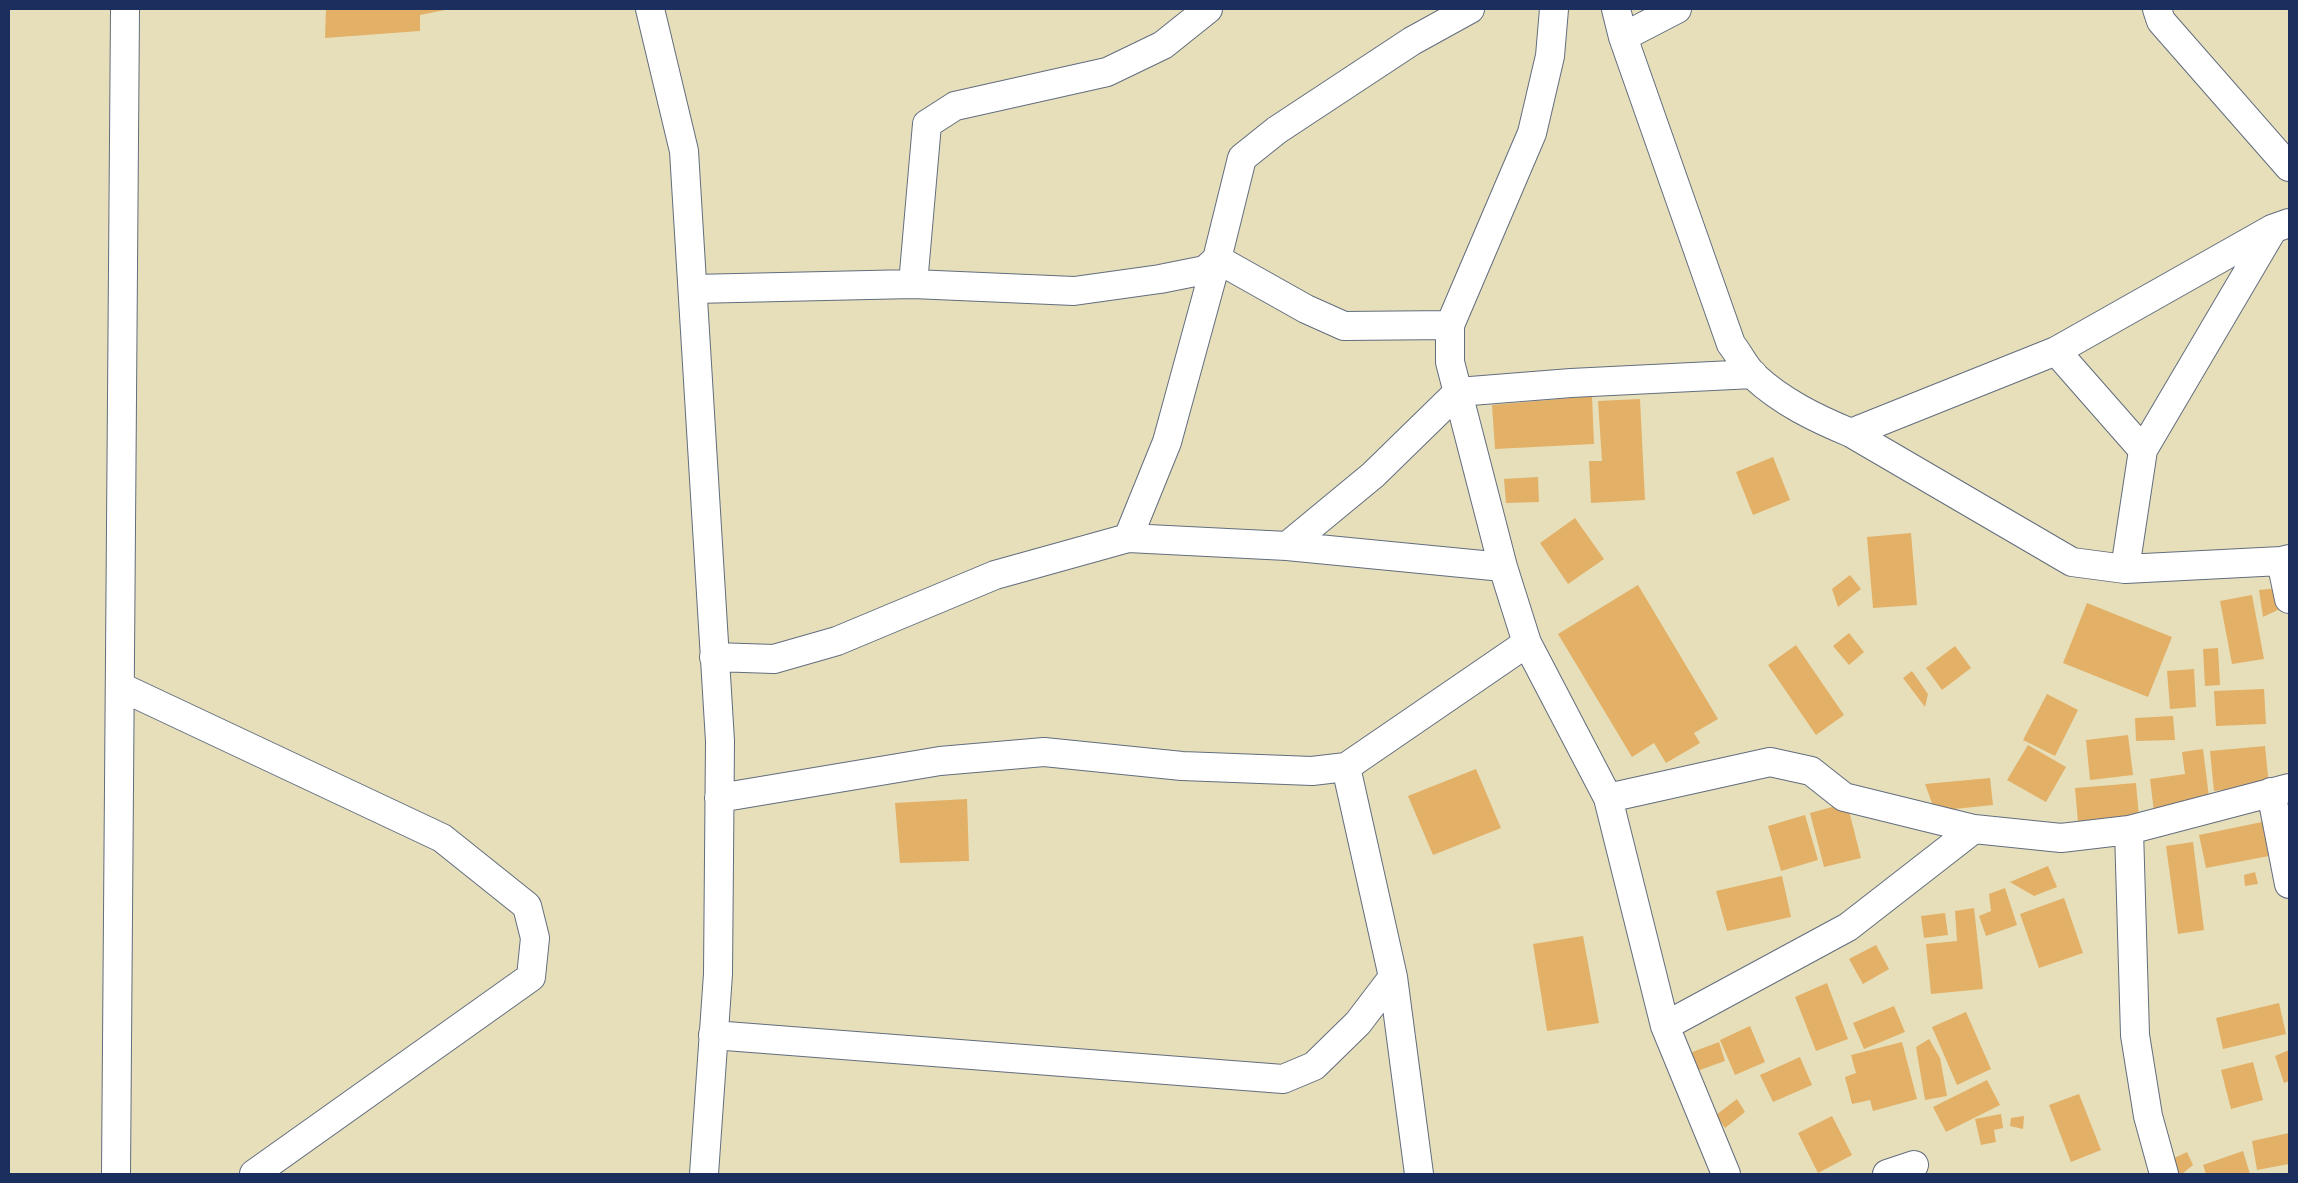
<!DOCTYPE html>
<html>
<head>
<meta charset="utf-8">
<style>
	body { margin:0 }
	#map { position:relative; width:2298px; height:1183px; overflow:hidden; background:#e6dfba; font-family:"Libre Bodoni",serif }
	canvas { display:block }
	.frame { position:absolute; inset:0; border:10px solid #1b2f5e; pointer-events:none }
</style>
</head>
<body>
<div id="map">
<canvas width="2298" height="1183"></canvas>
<div class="frame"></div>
</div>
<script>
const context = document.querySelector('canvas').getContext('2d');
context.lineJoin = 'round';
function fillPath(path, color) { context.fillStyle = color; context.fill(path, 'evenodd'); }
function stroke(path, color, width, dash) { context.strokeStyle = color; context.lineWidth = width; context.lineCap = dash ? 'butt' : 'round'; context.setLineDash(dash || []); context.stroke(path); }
fillPath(new Path2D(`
	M326 9H444L445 10 420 15V31L325 38Z
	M1592 396 1594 444 1495 449 1492 405Z
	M1640 399 1645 500 1591 503 1589 461H1602L1598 401Z
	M1773 457 1790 500 1753 515 1736 472Z
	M1538 477 1539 502 1506 503 1504 479Z
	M1575 518 1604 559 1568 584 1540 543Z
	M1911 533 1917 605 1873 608 1867 537Z
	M1850 575 1861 589 1838 607 1832 589Z
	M1638 585 1718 719 1694 733 1700 743 1666 763 1654 743 1632 757 1558 634Z
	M2279 588 2282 608 2263 617 2259 590Z
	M2252 595 2264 659 2232 664 2220 601Z
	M2087 603 2172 637 2148 697 2063 663Z
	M1849 633 1864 652 1849 665 1833 646Z
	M1796 645 1844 715 1816 735 1768 665Z
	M1955 646 1971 668 1942 690 1926 668Z
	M2218 648 2220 685 2205 686 2203 649Z
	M2194 669 2196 707 2170 709 2167 671Z
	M1912 671 1928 694 1925 707 1903 678Z
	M2264 689 2266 724 2216 726 2214 691Z
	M2047 694 2078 710 2055 756 2023 740Z
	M2173 716 2175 740 2136 741 2135 718Z
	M2128 735 2133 775 2090 780 2086 740Z
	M2028 745 2066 767 2046 802 2007 780Z
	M2265 746 2269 786 2214 791 2210 751Z
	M2203 749 2210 805 2154 812 2150 779 2185 774 2182 752Z
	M1476 769 1501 828 1433 855 1408 796Z
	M1990 778 1993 805 1935 811 1925 784Z
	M2136 783 2139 817 2078 822 2075 788Z
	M967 799 969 861 900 863 895 803Z
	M1847 803 1861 858 1824 867 1810 813Z
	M1805 815 1818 860 1781 871 1768 826Z
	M2262 822 2269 856 2206 868 2199 835Z
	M2193 842 2204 930 2178 934 2166 846Z
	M2048 866 2057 887 2034 896 2010 882Z
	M2255 872 2258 884 2245 886 2244 875Z
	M1782 876 1791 917 1727 931 1716 891Z
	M2005 888 2017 925 1986 936 1979 916 1991 911 1989 894Z
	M2064 898 2083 953 2039 968 2020 914Z
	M1974 908 1983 989 1931 994 1926 944 1957 941 1955 911Z
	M1945 913 1948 935 1924 938 1921 916Z
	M1583 936 1599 1023 1547 1031 1533 944Z
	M1876 945 1889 969 1863 984 1849 959Z
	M1827 983 1848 1039 1816 1051 1795 997Z
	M2279 1003 2286 1034 2223 1049 2216 1018Z
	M1894 1006 1905 1032 1864 1049 1853 1023Z
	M1966 1012 1991 1069 1957 1085 1932 1027Z
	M1750 1026 1765 1062 1735 1075 1720 1040Z
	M1929 1039 1940 1058 1947 1096 1925 1100 1916 1047Z
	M1719 1042 1725 1061 1697 1071 1687 1054Z
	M1902 1042 1917 1099 1873 1111 1870 1100 1852 1104 1845 1077 1856 1073 1851 1055Z
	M2289 1050V1081L2284 1083 2275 1056Z
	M1800 1057 1812 1085 1773 1102 1760 1075Z
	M2253 1062 2263 1100 2231 1109 2221 1070Z
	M1987 1080 2000 1105 1946 1132 1933 1107Z
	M2079 1094 2101 1150 2071 1162 2049 1105Z
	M1737 1099 1745 1112 1725 1128 1716 1115Z
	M2001 1114 2003 1128 1994 1130 1996 1142 1981 1145 1975 1119Z
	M1832 1116 1852 1155 1818 1173 1798 1133Z
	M2024 1116 2023 1129 2010 1126 2011 1118Z
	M2289 1133V1164L2257 1170 2252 1141Z
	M2243 1151 2250 1174H2206L2203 1165Z
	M2187 1152 2193 1165 2182 1174H2176L2170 1160Z`), '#e3b067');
const minor = new Path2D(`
	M650 9 684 151 720 741 718 974 704 1174
	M1554 9 1550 56 1532 133 1450 325V362L1503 567 1527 643 1608 798 1665 1026 1726 1174
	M1616 9 1623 37 1731 344C1739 354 1745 367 1754 376 1782 402 1815 418 1851 433L2056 351 2272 229 2289 223
	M2157 9 2161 21 2289 167
	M1623 37 1677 9
	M913 284 927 124 955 106 1107 72 1163 45 1208 9
	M693 289 913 284 1074 291 1160 279 1205 270 1217 259 1242 158 1277 130 1412 41 1470 9
	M2056 351 2143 450
	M1851 433 2072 562 2125 569 2281 561 2289 559
	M1128 538 1167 442 1217 259 1306 309 1344 326 1450 325
	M1287 546 1373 475 1458 392 1571 383 1753 374
	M2281 561 2289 599
	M2125 569 2143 450 2272 231
	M714 657 774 659 837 641 995 575 1128 538 1287 546 1503 567
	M121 687 442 838 527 906 535 938 531 977 254 1174
	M1346 767 1393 977 1419 1174
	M2271 792 2289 884
	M719 798 940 761 1044 752 1182 766 1312 771 1346 767 1527 643
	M1608 798 1770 762 1811 771 1844 797 1974 829 2061 838 2129 830 2289 788
	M2129 830 2135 1035 2148 1116 2164 1174
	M1665 1026 1848 927 1974 829
	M713 1035 1283 1079 1314 1066 1358 1023 1393 977
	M116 1174 125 9
	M1887 1174 1914 1165`);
stroke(minor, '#626d7e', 30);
stroke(minor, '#fff', 28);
</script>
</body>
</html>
